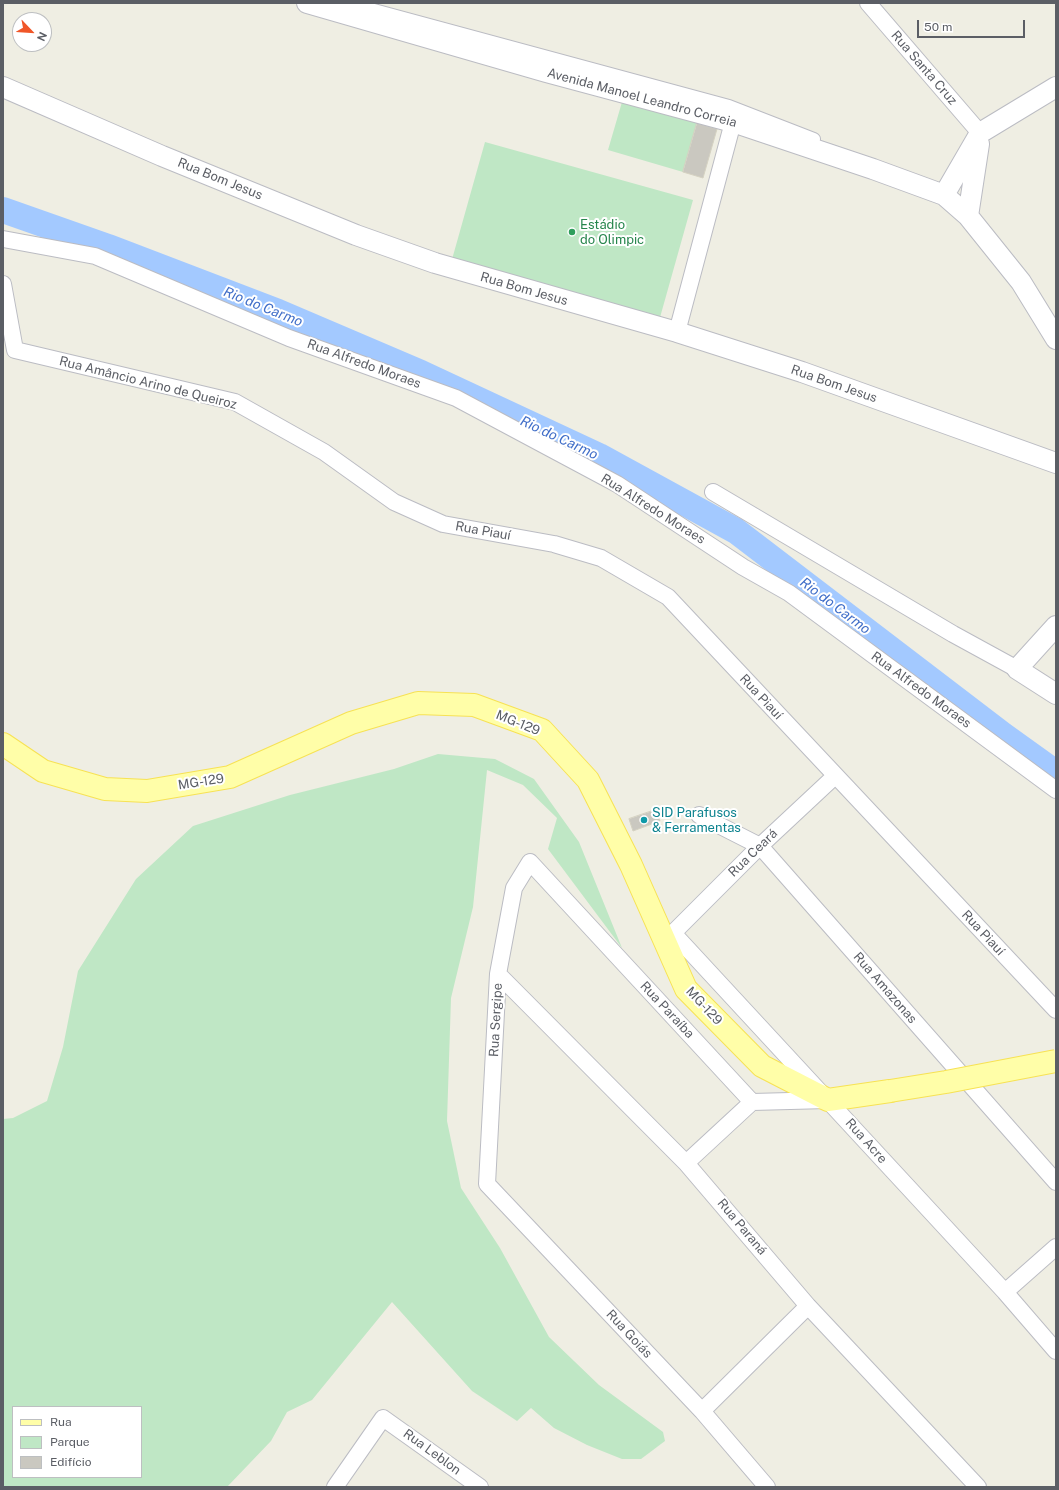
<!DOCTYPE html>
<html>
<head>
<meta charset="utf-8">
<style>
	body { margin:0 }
	#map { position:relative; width:1059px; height:1490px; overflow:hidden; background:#efeee3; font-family:"Public Sans",sans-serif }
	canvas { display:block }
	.frame { position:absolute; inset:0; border:4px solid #5b5e65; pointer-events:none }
	.legend { position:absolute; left:12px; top:1406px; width:130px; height:72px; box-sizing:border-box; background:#fff; border:1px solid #bdbfc1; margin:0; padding:5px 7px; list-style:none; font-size:12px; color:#5b5e65 }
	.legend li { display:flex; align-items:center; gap:8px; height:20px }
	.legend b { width:20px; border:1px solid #bdbfc1 }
	.north { position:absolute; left:12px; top:12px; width:40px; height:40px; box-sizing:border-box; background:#fff; border:1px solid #bdbfc1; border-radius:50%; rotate:115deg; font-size:11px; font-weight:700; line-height:16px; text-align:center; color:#5b5e65 }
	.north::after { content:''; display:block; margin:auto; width:14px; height:18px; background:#f05628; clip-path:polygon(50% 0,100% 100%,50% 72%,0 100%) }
	.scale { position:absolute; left:917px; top:20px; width:108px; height:18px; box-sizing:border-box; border:2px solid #5b5e65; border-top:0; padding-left:5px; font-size:12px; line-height:14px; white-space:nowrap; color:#5b5e65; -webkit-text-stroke:3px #fff; paint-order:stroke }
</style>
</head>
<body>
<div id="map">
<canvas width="1059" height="1490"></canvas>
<div class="frame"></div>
<ul class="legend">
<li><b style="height:5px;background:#fffea8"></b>Rua</li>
<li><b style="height:11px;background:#bfe7c5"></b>Parque</li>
<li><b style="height:11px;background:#cac8c0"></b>Edifício</li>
</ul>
<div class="north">N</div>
<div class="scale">50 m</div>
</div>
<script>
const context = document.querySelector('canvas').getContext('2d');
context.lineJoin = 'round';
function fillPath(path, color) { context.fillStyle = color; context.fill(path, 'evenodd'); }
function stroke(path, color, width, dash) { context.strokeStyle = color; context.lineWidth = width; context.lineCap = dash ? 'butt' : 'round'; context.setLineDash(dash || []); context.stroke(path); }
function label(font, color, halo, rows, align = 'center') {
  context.font = font + ' "Public Sans",sans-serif'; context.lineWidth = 4; context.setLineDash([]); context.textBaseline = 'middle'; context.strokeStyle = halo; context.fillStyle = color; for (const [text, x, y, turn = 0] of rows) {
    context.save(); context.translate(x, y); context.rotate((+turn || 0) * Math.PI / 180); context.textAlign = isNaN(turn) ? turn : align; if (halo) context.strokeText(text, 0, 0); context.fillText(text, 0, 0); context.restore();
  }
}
fillPath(new Path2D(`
	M622 102 697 123 683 172 608 150Z
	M485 142 693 200 659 321 451 263Z
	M438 754 495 759 534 779 579 842 622 948 548 849 557 818 523 785 487 770 473 907 451 998 447 1121 461 1188 500 1248 549 1337 599 1385 663 1432 665 1441 641 1459H622L587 1445 554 1428 531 1408 517 1421 472 1391 392 1302 312 1400 287 1412 271 1441 227 1487H3V1119L13 1118 47 1101 63 1047 78 971 136 879 193 826 290 795 394 769ZM13 1407H141V1477H13Z`), '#bfe7c5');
stroke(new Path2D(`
	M3 210 108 247 278 312 421 373 599 456 736 531 1003 735 1056 773`), '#a3c9ff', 26);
const building = new Path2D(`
	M697 123 717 129 703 178 683 172Z
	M655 810 660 821 633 831 629 819Z`);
fillPath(building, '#cac8c0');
stroke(building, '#d4d1c1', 1);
const pedestrian = new Path2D(`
	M348 3 729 106 814 139`);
const minor = new Path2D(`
	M868 3 980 133
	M3 239 95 256 289 338 456 398 617 484 743 567 789 593 1056 790
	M3 284 15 350 235 402 324 452 394 502 443 524 554 544 601 558 668 597 1056 1010
	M677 332 733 122
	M713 492 953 634 1017 669
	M835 776 760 846 673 933 1005 1292 1056 1351
	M699 815 760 846 1056 1182
	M498 974 686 1163 808 1306 978 1487
	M686 1163 752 1102
	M1005 1292 1056 1247
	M702 1411 808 1306
	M335 1487 383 1418 480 1487
	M767 1487 702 1411 487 1184 498 974 514 888 530 862 752 1102 828 1100`);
const tertiary = new Path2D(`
	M307 3 546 72 733 122 873 169 944 195 968 216 1021 282 1056 339
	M3 87 162 156 356 235 435 263 677 332 802 372 1056 463
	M944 195 980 133 1056 87
	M968 216 979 144
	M1056 626 1017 669 1056 694`);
const primary = new Path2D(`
	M3 744 43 771 105 789 147 791 230 777 351 723 418 703 474 705 542 730 588 780 631 865 686 989 762 1066 828 1100 890 1091`);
stroke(pedestrian, '#bbbcc3', 14);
stroke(minor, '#bbbcc3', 18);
stroke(tertiary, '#bbbcc3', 22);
stroke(primary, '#f7e254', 24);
stroke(pedestrian, '#fff', 12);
stroke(minor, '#fff', 16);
stroke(tertiary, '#fff', 20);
stroke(primary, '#fffea8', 22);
const primaryBridge = new Path2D(`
	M890 1091 946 1082 1056 1061`);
stroke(primaryBridge, '#f7e254', 24, []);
stroke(primaryBridge, '#fffea8', 22);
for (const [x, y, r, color] of [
	[572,232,4,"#2e9e5b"],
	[644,820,4,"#0f9aa8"]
]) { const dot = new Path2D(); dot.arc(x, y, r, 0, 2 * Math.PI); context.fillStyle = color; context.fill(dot); stroke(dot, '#fff', 1.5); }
label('13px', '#5b5e65', '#fff', [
	["Rua Santa Cruz",924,68,49],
	["Avenida Manoel Leandro Correia",642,98,15],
	["Rua Bom Jesus",220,179,22],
	["Rua Bom Jesus",524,289,16],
	["Rua Alfredo Moraes",364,364,20],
	["Rua Amâncio Arino de Queiroz",148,383,14],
	["Rua Bom Jesus",834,384,19],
	["Rua Alfredo Moraes",653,509,32],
	["Rua Piauí",483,531,10],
	["Rua Alfredo Moraes",921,690,36],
	["Rua Piauí",761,697,47],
	["MG-129",518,723,22],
	["MG-129",201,782,-9],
	["Rua Ceará",753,853,-44],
	["Rua Piauí",983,933,47],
	["Rua Amazonas",885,988,49],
	["MG-129",704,1006,47],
	["Rua Paraíba",667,1010,47],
	["Rua Sergipe",496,1020,-87],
	["Rua Acre",866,1141,48],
	["Rua Paraná",742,1227,50],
	["Rua Goiás",629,1334,47],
	["Rua Leblon",432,1452,36]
]);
label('13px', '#27864d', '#fff', [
	["Estádio",580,225],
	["do Olimpic",580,240]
], 'left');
label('13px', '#0d838f', '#fff', [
	["SID Parafusos",652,813],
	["& Ferramentas",652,828]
], 'left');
label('italic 14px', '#406ec8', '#fff', [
	["Rio do Carmo",263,307,22],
	["Rio do Carmo",559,438,25],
	["Rio do Carmo",835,606,37]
]);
</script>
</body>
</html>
